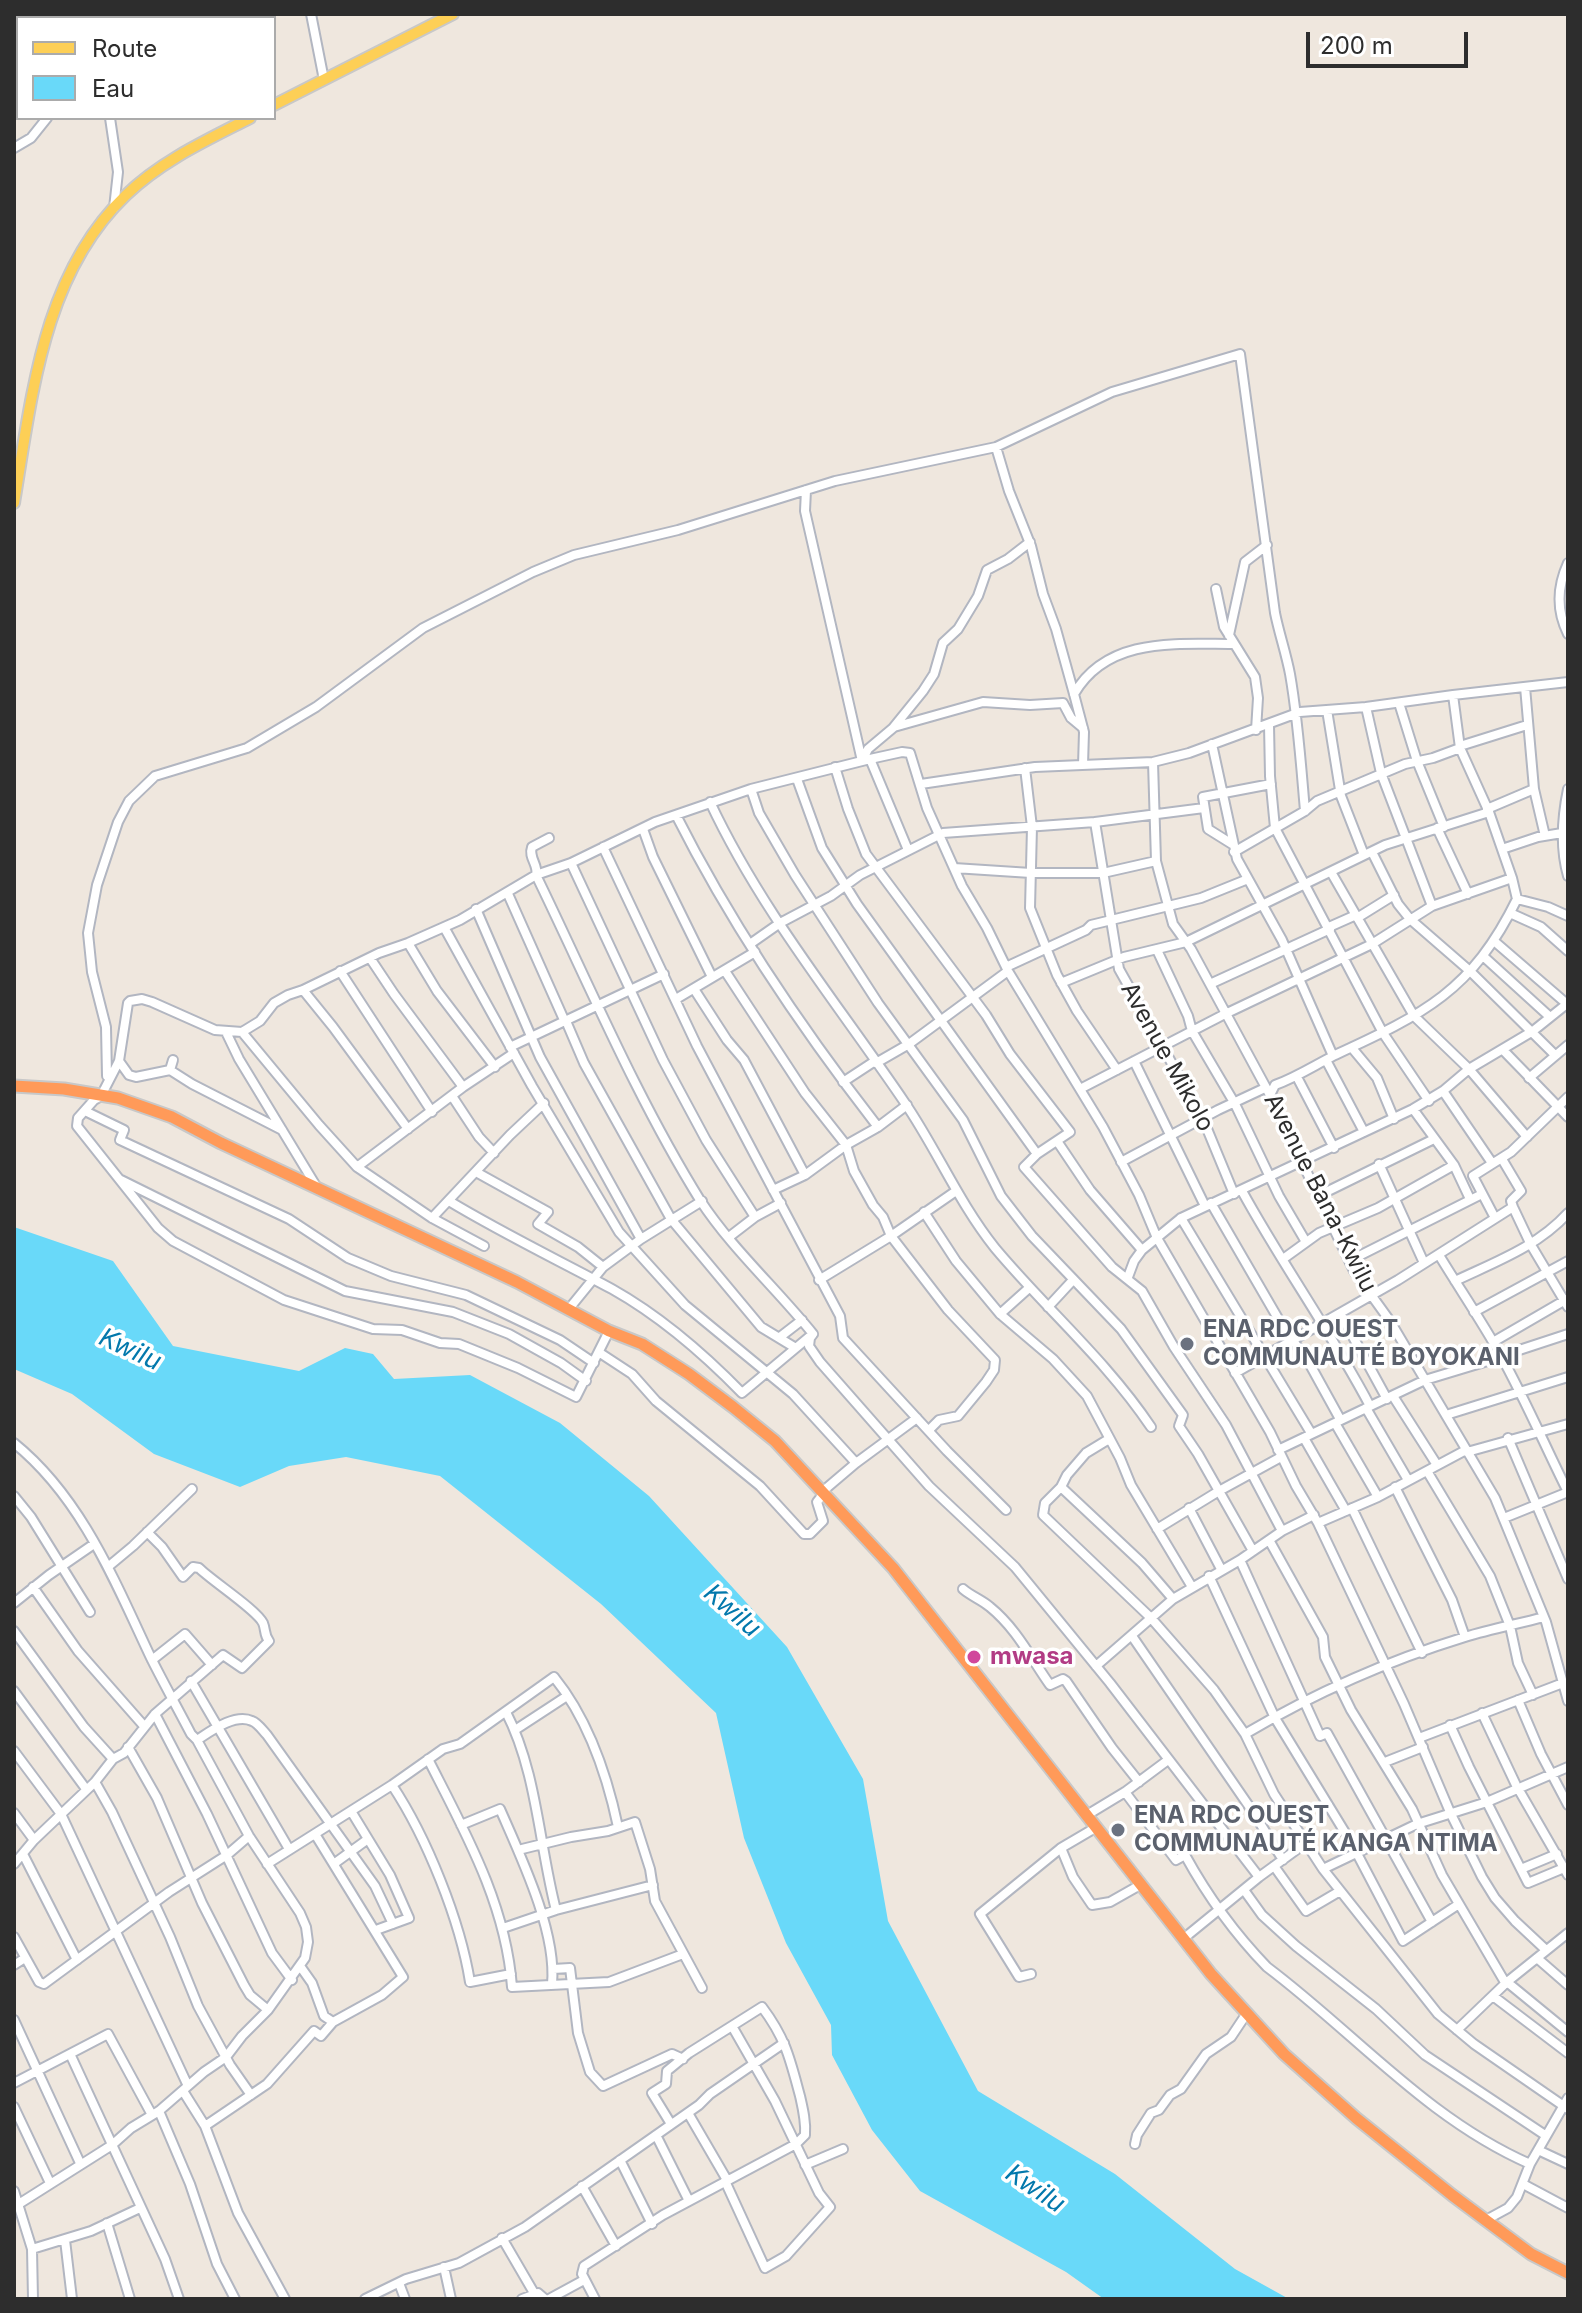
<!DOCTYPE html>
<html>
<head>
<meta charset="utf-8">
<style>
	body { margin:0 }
	#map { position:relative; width:1582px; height:2313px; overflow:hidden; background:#efe7de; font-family:Inter,sans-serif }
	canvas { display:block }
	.frame { position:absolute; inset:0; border:16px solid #2d2d2d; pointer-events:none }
	.legend { position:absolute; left:16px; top:16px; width:260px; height:104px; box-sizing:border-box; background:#fff; border:2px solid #ababab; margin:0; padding:10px 14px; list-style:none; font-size:24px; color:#2d2d2d }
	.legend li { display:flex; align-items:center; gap:16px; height:40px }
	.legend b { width:40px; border:2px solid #ababab }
	.scale { position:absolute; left:1306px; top:32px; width:162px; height:36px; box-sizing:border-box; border:4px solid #2d2d2d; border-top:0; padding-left:10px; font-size:24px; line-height:28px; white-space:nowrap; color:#2d2d2d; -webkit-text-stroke:6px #fff; paint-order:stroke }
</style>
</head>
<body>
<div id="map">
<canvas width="1582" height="2313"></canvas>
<div class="frame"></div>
<ul class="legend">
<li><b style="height:10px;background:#fdcf56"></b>Route</li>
<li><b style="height:22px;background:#69d9f9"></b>Eau</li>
</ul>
<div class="scale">200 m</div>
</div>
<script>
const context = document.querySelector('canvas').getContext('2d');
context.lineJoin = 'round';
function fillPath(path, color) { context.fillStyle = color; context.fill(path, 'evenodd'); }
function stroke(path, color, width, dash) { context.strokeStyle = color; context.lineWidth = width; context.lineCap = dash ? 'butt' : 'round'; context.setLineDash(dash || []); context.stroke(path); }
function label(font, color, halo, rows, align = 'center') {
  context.font = font + ' Inter,sans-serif'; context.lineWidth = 7; context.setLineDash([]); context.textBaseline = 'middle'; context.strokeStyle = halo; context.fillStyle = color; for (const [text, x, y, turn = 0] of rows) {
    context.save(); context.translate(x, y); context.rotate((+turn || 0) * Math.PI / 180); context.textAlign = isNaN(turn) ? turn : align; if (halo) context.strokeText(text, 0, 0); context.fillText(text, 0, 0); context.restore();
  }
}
fillPath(new Path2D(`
	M14 1227 113 1261 173 1346 299 1371 345 1348 373 1354 394 1379 470 1375 560 1423 649 1496 787 1647 863 1779 888 1921 978 2091 1115 2174 1235 2269 1289 2299H1104L1066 2272 920 2191 872 2130 832 2055 831 2025 786 1943 744 1838 716 1713 601 1604 440 1476 346 1457 289 1466 240 1487 154 1454 72 1394 14 1369Z`), '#69d9f9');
const minor = new Path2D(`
	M311 14 324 80
	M14 49 18 54
	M110 118 118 172 114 208
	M14 148 31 138 47 118
	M996 447 1009 491 1031 546 1043 594 1056 629 1074 694 1084 732 1083 765
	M806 490 805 511 862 761
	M1568 563C1557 587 1556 610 1568 634
	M1216 589 1224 627 1255 677 1258 698 1256 730
	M1229 635 1245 562 1267 545
	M1525 687 1534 789 1545 836
	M1074 694C1107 637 1175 644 1232 644
	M1399 703 1417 761 1444 827
	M1366 707 1381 773 1432 906
	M1327 710 1341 796 1364 855
	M1269 725 1270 776 1275 828 1383 1033 1429 1101
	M894 727 983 702 1030 705 1063 703 1071 718 1083 728
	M1212 744 1237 859 1282 940 1333 1056
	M1460 746 1527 725
	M870 759 908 850
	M862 761 868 749 893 728 923 691 934 674 943 643 958 629 978 596 987 570 1008 559 1030 542
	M1153 762 1156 861 1173 924 1191 949 1270 1095 1354 1271 1390 1321 1495 1498 1546 1622 1568 1701
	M835 767 848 809 866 854 986 1015 1010 1054 1070 1132 1037 1154 1024 1167 1112 1267 1142 1291 1174 1347 1226 1425 1282 1531
	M1025 768 1032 827 1030 908 1057 975 1077 1011 1117 1070
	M797 779 822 848 857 904 1037 1154
	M921 784 1035 767 1153 762 1189 753 1300 712 1366 707 1453 695 1568 682
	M751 789 759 813 795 875 878 1003 963 1120 1001 1196 1032 1236 1121 1329 1183 1415 1179 1426 1198 1454 1253 1551
	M1568 789C1562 818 1560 848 1568 876
	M710 802C761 911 838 1004 905 1103 937 1150 959 1203 995 1248 1046 1309 1106 1360 1151 1427
	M1487 809 1534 789
	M676 815C732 926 802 1029 878 1127
	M1095 822 1119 969 1203 1119 1234 1194
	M1437 828 1468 894
	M643 829 653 857 712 977
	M549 838 532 847C528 858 539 865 536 875 589 984 636 1097 700 1200 732 1249 777 1289 813 1334
	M1232 844 1208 829 1203 797 1271 784
	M603 847 697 1046 840 1316 843 1338 947 1451 1006 1510
	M1502 849 1538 837 1562 833
	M1234 852 1305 811 1317 801 1405 764 1433 758 1460 748
	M1372 852 1398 904 1410 919 1471 972 1555 1055
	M571 863 663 1060 706 1140 755 1217
	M954 868 1031 873H1103L1156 861
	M1331 872 1414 1016 1469 1069 1527 1137
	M508 894 565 1022
	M1517 899 1548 907 1568 916
	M476 909 540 1057 641 1239
	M1510 913 1541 927 1568 951
	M1357 918 1394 895
	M444 927 532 1086 619 1232 685 1305 793 1394 856 1463
	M1329 927 1356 915
	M1494 941 1567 1004
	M408 943 437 991 495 1067
	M750 944 780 923 831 896 860 875 943 833 1095 822 1204 808
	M1157 950 1188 1016 1192 1031 1235 1104 1279 1196 1306 1242
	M1483 956 1550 1017
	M370 958 394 994 463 1087
	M1006 967 1086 930 1091 925 1201 898 1248 879
	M340 971 432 1112
	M725 971 805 1093 846 1145 854 1171 873 1205 883 1217 891 1236 948 1310 995 1360 994 1370 986 1382 958 1416 939 1420 929 1430
	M1061 983 1124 957 1186 942 1385 845 1489 812
	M1210 984 1330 929
	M694 989 727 1040 744 1060 805 1175
	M303 990 333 1027 408 1129
	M676 999 755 952
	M566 1021 584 1063 671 1219 761 1327 794 1347
	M226 1032 239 1059 316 1186
	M242 1032 319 1125 357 1167 432 1218 484 1246
	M510 1047 664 974
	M1352 1048 1377 1078 1394 1119
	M1503 1050 1568 1117
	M1326 1060 1364 1132
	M119 1061 129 1075 136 1077 170 1070 173 1060
	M1134 1061 1205 1206
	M876 1063 909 1044 1008 971
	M170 1070 192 1084 282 1130
	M107 1076 106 1027 92 972 88 933 97 885 118 822 129 801 155 776 247 748 316 707 423 628 533 572 574 555 678 530 835 481 996 447 1112 392 1240 354 1275 613C1279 633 1286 653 1290 674 1298 719 1301 765 1305 811
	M1297 1077 1334 1148
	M1529 1078 1568 1045
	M843 1082 875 1061
	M1080 1089 1225 1014 1372 944 1432 906 1512 878
	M1443 1091 1492 1163
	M1270 1095 1275 1085C1297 1077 1315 1065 1335 1055 1424 1014 1472 991 1517 899L1512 878 1489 812 1460 748 1453 695
	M452 1096 479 1137 494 1153
	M1413 1109 1454 1165 1470 1199
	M85 1111 124 1130 120 1140 289 1219 348 1258 391 1276 466 1295 560 1340 594 1363
	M1057 1141 1090 1190 1142 1250
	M1502 1159 1521 1191 1511 1201 1513 1207 1531 1245 1568 1307
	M1121 1162 1218 1110 1265 1088
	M1379 1164 1424 1263
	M357 1167 463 1087 514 1053
	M476 1172 548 1212 538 1224 578 1247 603 1267
	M121 1180 345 1291 453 1312 509 1334 561 1363 586 1381
	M773 1190 805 1175 846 1145 878 1127 907 1105
	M1242 1191C1282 1264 1331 1332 1370 1406
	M1320 1195 1434 1139
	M449 1201C502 1233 558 1260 612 1289 660 1316 704 1354 742 1393L809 1337
	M1211 1203 1283 1327 1308 1361 1340 1419
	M924 1212 956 1261 1000 1314 1053 1359 1087 1396 1120 1458 1131 1485 1192 1587
	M432 1218 510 1135 544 1103
	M1181 1218 1311 1433
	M1495 1218 1473 1176 1511 1152 1568 1097
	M729 1237 755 1217 781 1203
	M1439 1255C1459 1288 1481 1320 1500 1354 1525 1399 1545 1446 1568 1492L1504 1518
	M1283 1259 1319 1233 1378 1208 1454 1165
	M1351 1260 1482 1194
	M1128 1277 1134 1261 1142 1250 1181 1218 1413 1109 1443 1091 1469 1069 1533 1031 1568 1003
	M819 1280 891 1236 956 1191
	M1455 1281C1495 1262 1537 1247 1568 1213
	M1048 1307 1073 1280
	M568 1310 603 1267 641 1239 702 1201
	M1474 1312 1568 1261
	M1340 1313 1387 1399
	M1000 1314 1029 1288
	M609 1331 576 1397 518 1368 459 1344 440 1343 402 1330 373 1329 284 1300 173 1241 158 1228 77 1126 78 1118 94 1100 101 1096 119 1061 128 1003 130 1001 142 999 152 1002 215 1030 242 1032 260 1021 274 1003 288 995 303 990 379 953 408 943 460 920 536 875 571 863 655 822 751 789 870 759 902 752 910 753 927 808 962 886 987 928 1008 971 1103 1127 1139 1195 1157 1238 1270 1432 1296 1486 1318 1523 1404 1704 1450 1812 1482 1877 1495 1898 1515 1921 1546 1950
	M813 1334 810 1338 809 1346 820 1362 929 1486 1015 1567 1110 1683 1259 1877
	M780 1337 802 1320
	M1493 1342 1567 1299
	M600 1353 632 1374 656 1401 760 1486 804 1534H810L823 1521 817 1502 825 1492
	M1501 1356 1568 1334
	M1235 1373 1398 1280 1513 1207
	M1393 1396 1437 1465
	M1366 1408 1408 1480
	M1446 1415 1568 1377
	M1335 1423 1378 1497
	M1304 1438 1346 1511
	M1508 1438 1568 1579
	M1109 1439 1086 1453 1067 1475 1061 1487 1045 1503 1043 1515 1151 1618 1214 1690 1245 1734 1274 1794 1323 1869 1438 2014 1474 2044 1568 2109
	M14 1443C82 1498 115 1582 151 1658 164 1684 178 1709 191 1734L197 1740 249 1836 300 1913 306 1927 308 1942 305 1958 268 2010 242 2036 226 2057 204 2072 159 2111 131 2128 112 2145 14 2207
	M1278 1450 1425 1380 1491 1360 1501 1355
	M1467 1452 1568 1424
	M1427 1471 1490 1576 1510 1626 1518 1663 1533 1695
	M1061 1487 1142 1563 1173 1599
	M1395 1487 1452 1600 1465 1637
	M823 1491 856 1463 917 1418
	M14 1496 31 1517 90 1612
	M1189 1508 1221 1569
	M1352 1508 1422 1653
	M1318 1523 1378 1497 1466 1450
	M1157 1529 1219 1491 1281 1457
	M1269 1540 1323 1637 1325 1657 1351 1710 1412 1809 1442 1875 1506 1984
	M1240 1560 1320 1736 1327 1733 1432 1922
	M109 1566 133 1546 192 1489
	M1209 1576 1275 1718 1352 1844 1403 1941 1459 1904
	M33 1587 78 1651 144 1726
	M963 1589C971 1596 982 1600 990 1607 1016 1628 1031 1658 1050 1685L1063 1679 1066 1681 1112 1748 1139 1782
	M14 1603 49 1575 94 1544
	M14 1631 84 1727 113 1759
	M1132 1636 1253 1812 1283 1860
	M152 1660 185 1634 212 1665
	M1096 1666 1173 1599 1240 1560 1282 1531 1314 1515
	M191 1681 289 1849
	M14 1691 86 1789
	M1518 1700 1541 1754 1568 1805
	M506 1712C537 1772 539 1845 556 1910
	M1482 1713 1516 1785 1568 1875
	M155 1714 207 1814 272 1953 292 1980
	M1450 1725 1469 1767 1528 1883 1564 1868
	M515 1730 567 1696
	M1245 1734C1313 1694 1390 1660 1465 1637 1491 1629 1518 1624 1544 1617
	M1419 1738 1563 1683
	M197 1740C211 1731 235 1713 252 1721 258 1723 263 1731 267 1735L375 1886 393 1924
	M128 1747 157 1798 202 1903 244 1985 250 1995 268 2010
	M14 1751 61 1814 188 2086
	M428 1759C465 1832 506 1904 512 1987L609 1982 683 1954
	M1385 1762 1423 1747
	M95 1782 112 1812 170 1937 198 2006 230 2065 251 2095
	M392 1785C427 1838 460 1920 470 1982L511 1974
	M1125 1792 1176 1860 1185 1855C1207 1895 1235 1934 1267 1967 1355 2033 1427 2119 1530 2164
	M351 1811 390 1875 409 1918 376 1930
	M14 1813 34 1840
	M1087 1815 1125 1792 1168 1760
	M461 1825 500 1809C521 1857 557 1932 552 1984
	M1061 1848 1073 1877 1092 1905 1110 1902 1140 1885
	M518 1850 571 1837 608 1831 635 1822 650 1869 655 1901 702 1988
	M23 1854 77 1960
	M335 1863 368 1839
	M14 1864 34 1840 95 1782 113 1759 124 1753 155 1714 223 1655 242 1668 269 1641C264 1635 266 1630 263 1623 257 1610 212 1581 199 1568L193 1567 183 1577 162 1547 147 1532
	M267 1864 392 1785 443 1749 460 1744 554 1677C588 1719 607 1775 618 1827
	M1274 1866 1306 1911 1340 1891
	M1323 1869 1417 1824 1487 1802 1568 1767
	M1521 1869 1557 1854
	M1244 1890 1262 1915 1296 1946 1376 2009 1425 2055 1545 2135
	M503 1928 556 1910 653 1885
	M14 1937 39 1982 44 1984 169 1892 227 1855 249 1836
	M1183 1939 1259 1877 1307 1842
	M1537 1958 1568 1985
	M14 1965 25 1958
	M300 1966 312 1983 324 2016 333 2022
	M553 1969 570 1968 578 2033 590 2072 603 2086 672 2054 683 2059
	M1031 1974 1019 1977 980 1914 1061 1848 1095 1828
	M1507 1982 1568 2032
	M1493 1996 1568 2053
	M14 2020 80 2163
	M1457 2030 1507 1982 1568 1933
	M71 2056 165 2259 179 2299
	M14 2083 108 2034 152 2115
	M183 2091 205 2126 238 2213 285 2299
	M14 2107 50 2183
	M159 2111 190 2184 217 2264 235 2299
	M688 2113 727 2180
	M205 2126 267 2084 314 2031 321 2036 333 2022 382 1995 403 1977 315 1834
	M656 2135 689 2201
	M1135 2144 1137 2135 1151 2113 1159 2110 1170 2095 1181 2089 1206 2054 1231 2037 1247 2013
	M1538 2150 1568 2164
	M620 2160 652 2224
	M805 2165 843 2149
	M725 2181 765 2268 786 2256 830 2207 819 2193 775 2101 732 2026
	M1523 2184 1568 2208
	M582 2186 616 2246
	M14 2191 32 2249 33 2299
	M1486 2220 1508 2208 1517 2197 1530 2164 1568 2098
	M107 2223 130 2299
	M502 2238 534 2293
	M65 2240 72 2299
	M32 2249 91 2231 140 2208
	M444 2267 451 2299
	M399 2283 405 2299
	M365 2299 406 2279 459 2263 525 2227 699 2105 710 2094 784 2043
	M522 2299 538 2293 545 2299
	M549 2299 584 2280
	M595 2299 582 2274 584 2266 663 2215 796 2144 805 2135C806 2121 803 2109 800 2096 790 2059 786 2039 762 2007L689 2053 667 2071 666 2084 652 2093 671 2124`);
const major = new Path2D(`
	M274 105 453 14
	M14 503C32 395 43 274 126 195 161 161 207 140 250 118`);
const highway = new Path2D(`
	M14 1086 64 1089 118 1098 172 1117 221 1143 517 1282 609 1331 642 1344 689 1374 733 1407 775 1441 893 1568 1211 1974 1284 2054 1356 2118 1452 2195 1531 2254 1568 2273`);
stroke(minor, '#b2b6c1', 12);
stroke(major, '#c8c8c8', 14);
stroke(highway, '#c8c8c8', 15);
stroke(minor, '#fff', 8);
stroke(major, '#fdcf56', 10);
stroke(highway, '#ff9a59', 11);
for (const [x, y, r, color] of [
	[1187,1344,8,"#6b7280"],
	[974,1657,8,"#d1479c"],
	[1118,1830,8,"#6b7280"]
]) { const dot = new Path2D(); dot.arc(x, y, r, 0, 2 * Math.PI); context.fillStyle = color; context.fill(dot); stroke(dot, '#fff', 3); }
label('24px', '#2d2d2d', '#fff', [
	["Avenue Mikolo",1167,1057,61],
	["Avenue Bana-Kwilu",1320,1193,63]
]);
label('bold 24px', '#5b616d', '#fff', [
	["ENA RDC OUEST",1203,1330],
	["COMMUNAUTÉ BOYOKANI",1203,1358],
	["ENA RDC OUEST",1134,1816],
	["COMMUNAUTÉ KANGA NTIMA",1134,1844]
], 'left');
label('bold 24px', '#b23c85', '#fff', [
	["mwasa",990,1657]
], 'left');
label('italic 26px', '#0278ac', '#fff', [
	["Kwilu",130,1350,25],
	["Kwilu",732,1611,41],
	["Kwilu",1035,2189,34]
]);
</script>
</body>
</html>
